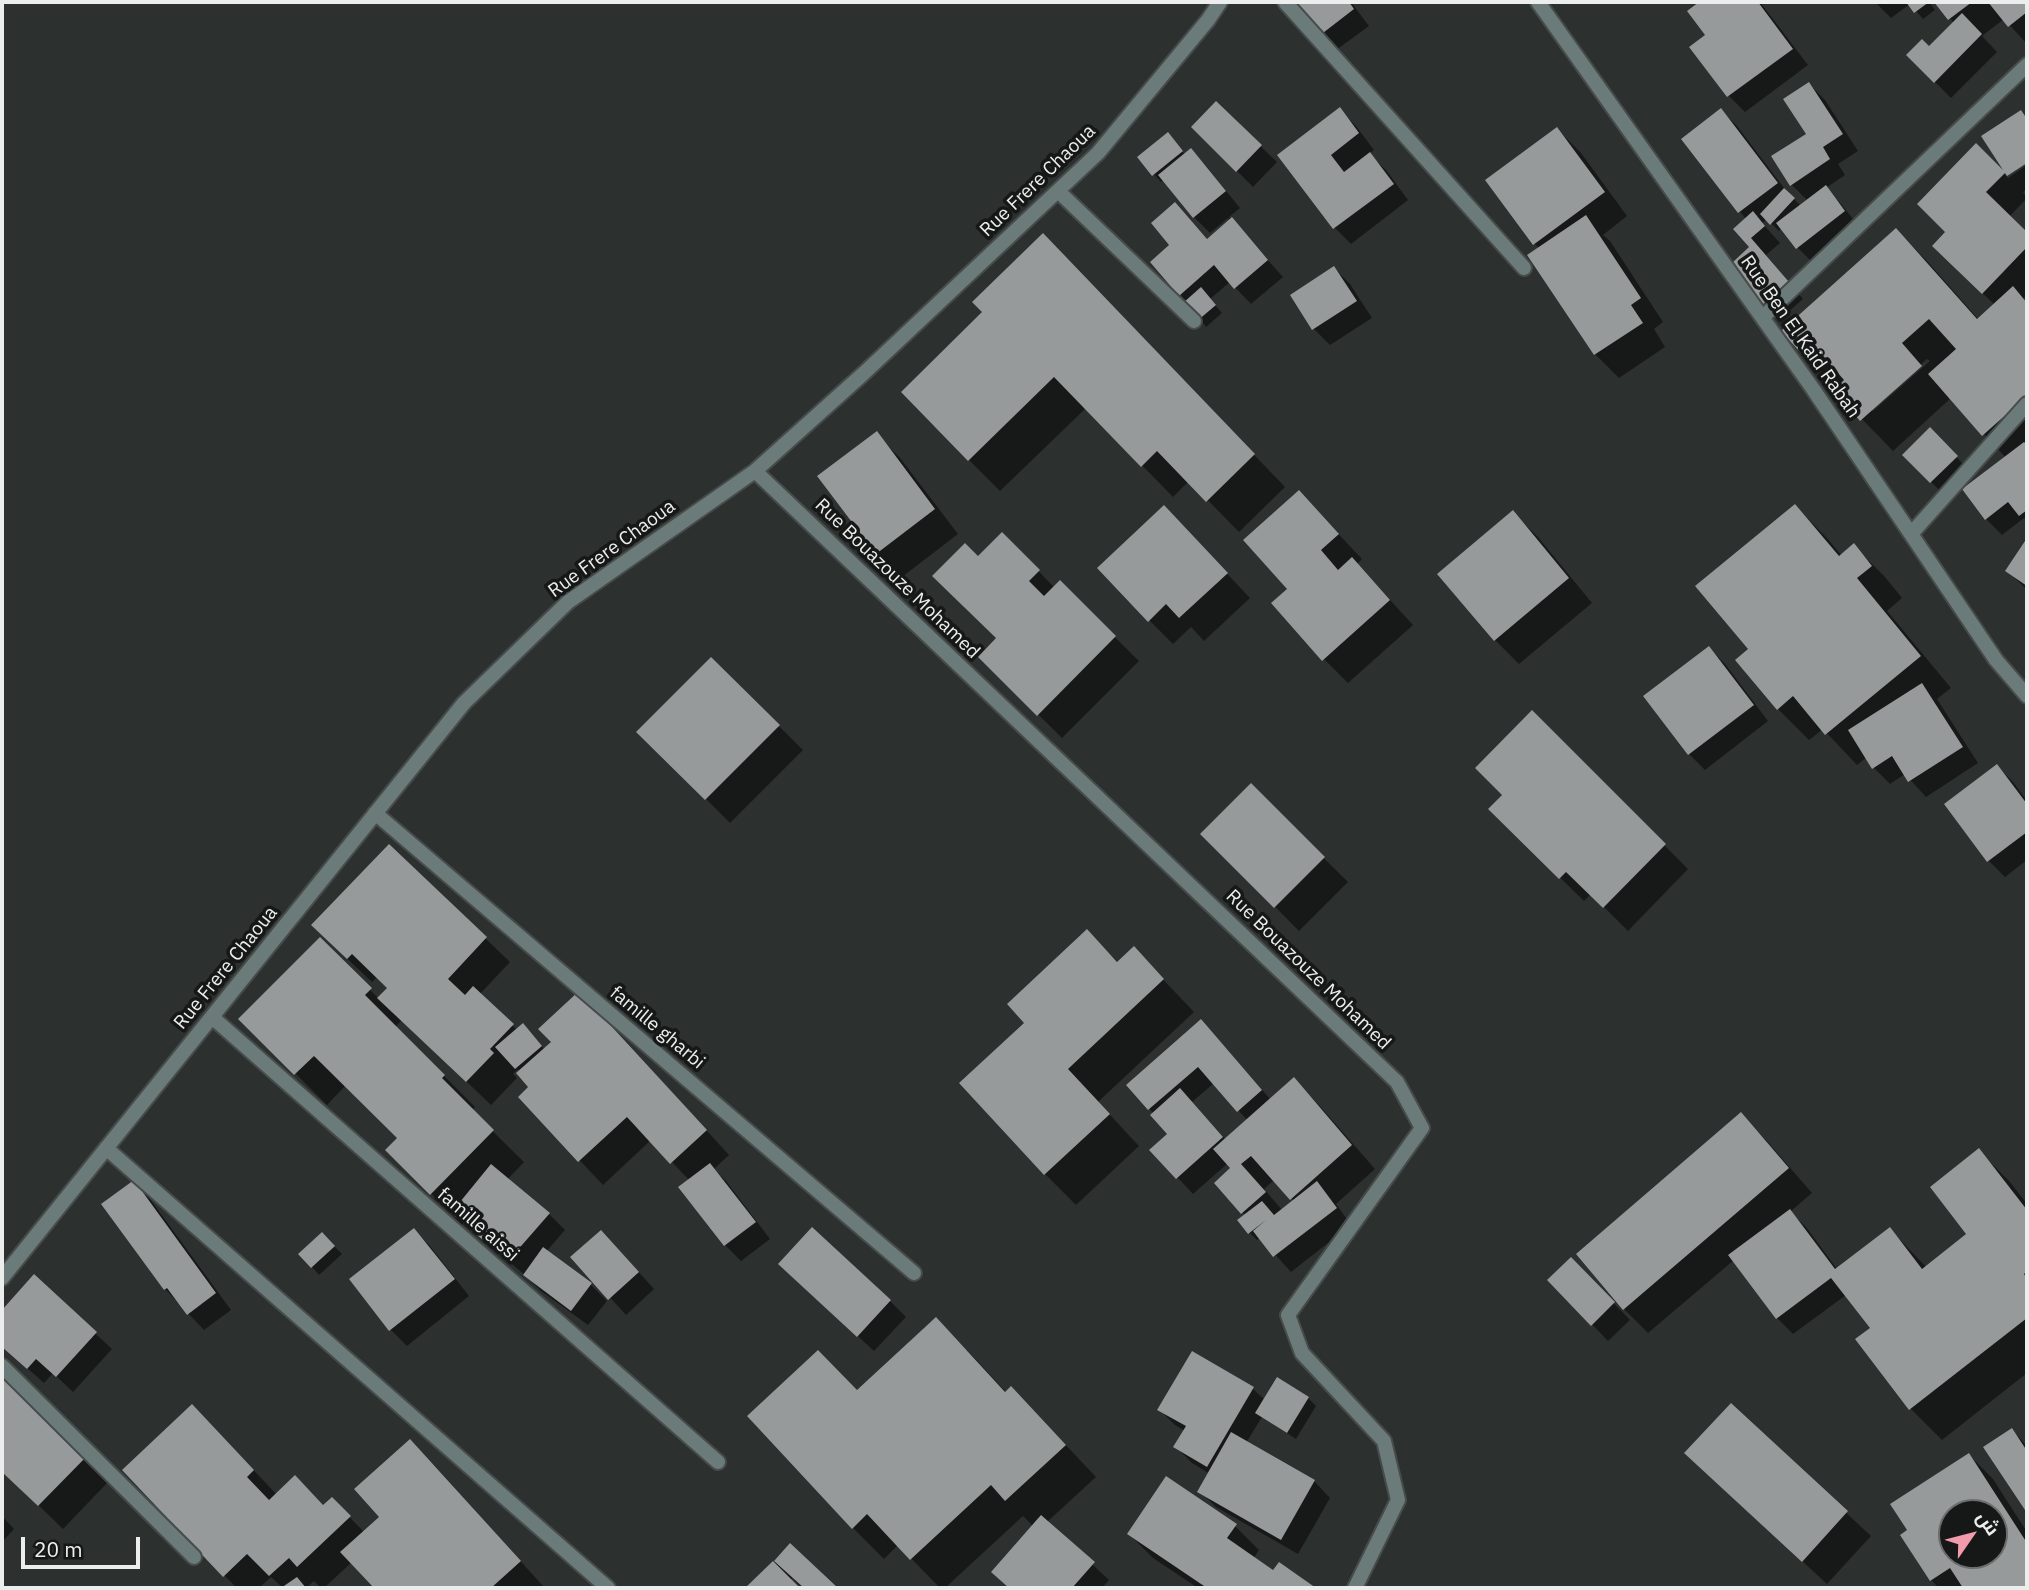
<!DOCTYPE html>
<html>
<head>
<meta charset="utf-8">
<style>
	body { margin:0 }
	#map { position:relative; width:2029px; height:1590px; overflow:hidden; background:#2c302f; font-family:"IBM Plex Sans",Cairo,sans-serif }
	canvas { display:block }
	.frame { position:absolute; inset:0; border:4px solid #eceeee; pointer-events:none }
	.north { position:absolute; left:1938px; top:1499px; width:70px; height:70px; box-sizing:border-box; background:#161717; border:2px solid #6c6d6d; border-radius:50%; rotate:55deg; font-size:19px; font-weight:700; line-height:28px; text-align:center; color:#eceeee }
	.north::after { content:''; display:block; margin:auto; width:24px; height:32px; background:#f39aac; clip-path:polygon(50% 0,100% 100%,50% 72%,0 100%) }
	.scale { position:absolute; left:21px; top:1537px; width:119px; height:32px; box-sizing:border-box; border:4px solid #eceeee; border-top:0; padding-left:9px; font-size:21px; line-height:24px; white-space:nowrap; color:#eceeee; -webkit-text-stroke:5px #161717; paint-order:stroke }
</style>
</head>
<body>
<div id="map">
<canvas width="2029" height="1590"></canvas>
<div class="frame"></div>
<div class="north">ش</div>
<div class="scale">20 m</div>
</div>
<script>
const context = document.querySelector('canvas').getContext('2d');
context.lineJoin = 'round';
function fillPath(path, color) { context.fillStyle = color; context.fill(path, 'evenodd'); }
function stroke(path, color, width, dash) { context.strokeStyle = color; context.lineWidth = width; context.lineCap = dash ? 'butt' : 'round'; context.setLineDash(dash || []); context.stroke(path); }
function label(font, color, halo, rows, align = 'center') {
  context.font = font + ' "IBM Plex Sans",sans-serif'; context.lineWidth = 7; context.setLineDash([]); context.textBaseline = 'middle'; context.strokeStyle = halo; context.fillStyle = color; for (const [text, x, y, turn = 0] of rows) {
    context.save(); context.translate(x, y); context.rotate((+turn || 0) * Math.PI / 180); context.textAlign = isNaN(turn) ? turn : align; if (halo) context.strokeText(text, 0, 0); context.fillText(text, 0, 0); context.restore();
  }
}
fillPath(new Path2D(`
	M1296 2H1351L1369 26 1336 50 1320 34Z
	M1702 2H1760L1808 65 1745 112 1729 96 1692 47 1707 36 1690 11Z
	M1875 2H1929L1935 10 1923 19 1910 4 1891 18Z
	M1936 2H2027V44L2004 19 1982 36 1997 52 1951 98 1908 55 1929 48 1954 23Z
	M1809 84 1825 100 1858 151 1838 164 1845 175 1826 188 1841 204 1860 228 1814 264 1798 248 1782 228 1779 231 1767 219 1762 223 1780 243 1766 255 1803 299 1779 320 1763 304 1734 263 1751 247 1746 219 1683 139 1721 110 1737 126 1787 192 1801 206 1808 201 1791 184 1808 135Z
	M1216 103 1277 162 1253 187 1193 127Z
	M1340 110 1356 126 1374 150 1369 154 1386 170 1408 200 1351 244 1335 228 1280 155Z
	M1557 129 1581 153 1627 216 1603 235 1610 241 1663 322 1654 329 1665 347 1619 378 1595 354 1539 248 1535 244Z
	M1175 142 1185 155 1190 150 1206 166 1240 208 1229 217 1283 277 1251 304 1230 282 1210 299 1222 313 1206 327 1180 294 1172 245 1175 204 1208 240 1230 221 1228 218 1210 233 1194 217 1164 180 1161 182 1154 174Z
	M1976 146 2008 178 2027 165V189L2023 192 2027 198 2009 217 2027 235V295L2023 299 2027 303V522L2024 518 2002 535 1986 519 2006 458 1951 398 1893 451 1862 419 1838 389 1783 331 1896 230 1927 261 1979 320 1995 305 1958 270 1948 232ZM1927 359 1930 361 1873 411 1871 409Z
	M1074 267 1285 487 1239 532 1189 481 1173 497 1086 408 1000 491 969 460Z
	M1334 268 1350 284 1372 318 1330 345 1314 329 1292 296Z
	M1930 430 1964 465 1939 490 1905 455Z
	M876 434 900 458 958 534 902 577 878 553Z
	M1299 492 1362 559 1357 564 1413 625 1348 683 1324 659 1289 589Z
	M1795 506 1826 537 1842 556 1854 546 1885 577 1902 598 1887 611 1951 688 1937 699 1978 763 1926 797 1905 774 1890 784 1874 768 1867 757 1857 765 1823 729 1809 740 1778 709 1750 650Z
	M1513 513 1537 536 1592 603 1519 664 1495 640 1439 574Z
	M1188 532 1250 598 1204 641 1191 627 1173 644 1149 620Z
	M1002 534 1055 588 1060 583 1139 661 1062 738 980 657 998 639 978 558Z
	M2027 541V590L2008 571Z
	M1709 648 1725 664 1768 721 1705 770 1689 754 1646 697Z
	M711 659 803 750 730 823 639 732Z
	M1532 713 1688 869 1628 931 1591 894 1584 901 1490 809 1504 795Z
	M1997 766 2013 782 2027 801V860L2005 877 1989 861 1946 805Z
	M1251 786 1348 882 1299 931 1203 834Z
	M389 846 510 962 480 994 517 1030 530 1033 545 1050 603 1017 729 1155 714 1169 726 1181 770 1239 741 1261 725 1245 690 1181 651 1140 603 1185 520 1097 531 1087 518 1069 513 1074 517 1078 491 1105 402 1020 395 1027 475 1107 472 1111 524 1162 507 1180 549 1214 565 1230 546 1252 591 1285 607 1301 588 1325 541 1291 526 1276 464 1223 462 1225 388 1150 400 1139 346 1085 327 1105 241 1019 320 940 379 999 389 989 377 977 372 982 337 949Z
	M1087 932 1119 963 1134 949 1194 1012 1098 1102 1139 1146 1076 1205 1045 1174 1026 1023Z
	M1216 1038 1271 1100 1294 1080 1318 1104 1375 1169 1336 1204 1351 1225 1291 1272 1260 1238 1257 1240 1249 1232 1246 1216 1216 1183 1232 1169 1228 1163 1193 1194 1152 1150 1169 1134 1154 1114 1128 1085ZM1214 1083 1248 1121 1226 1140 1192 1102ZM1274 1180 1294 1201 1282 1210 1264 1189Z
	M1741 1115 1765 1139 1812 1193 1790 1212 1806 1227 1837 1269 1890 1229 1927 1268 1969 1234 1979 1151 2010 1182 2027 1204V1373L1942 1440 1911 1409 1872 1328 1846 1295 1793 1334 1777 1318 1734 1260 1648 1333 1624 1309 1578 1254Z
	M134 1183 150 1199 231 1310 204 1330 165 1289Z
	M414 1230 430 1246 469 1296 407 1346 391 1330 352 1280Z
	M322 1234 342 1254 319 1275 301 1254Z
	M617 1248 654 1289 626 1315 573 1257Z
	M1571 1259 1630 1320 1608 1341 1550 1280Z
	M34 1277 112 1349 73 1392 53 1373 44 1383 2 1346V1313Z
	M796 1280 890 1301 906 1317 874 1351Z
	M967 1350 1007 1393 1042 1420 1096 1477 1047 1522 1109 1580 1102 1588H1009L1033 1526 1023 1516 945 1588H940L898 1545 884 1559 853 1528 858 1392Z
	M1192 1353 1253 1389 1265 1400 1277 1379 1308 1398 1316 1406 1296 1439 1262 1417 1246 1443 1314 1481 1330 1498 1298 1554 1216 1507 1200 1491 1210 1474 1192 1463 1176 1447 1185 1431 1175 1425 1159 1409Z
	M2 1378 108 1482 63 1529 2 1470Z
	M1731 1405 1871 1536 1827 1584 1711 1477Z
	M216 1430 277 1495 324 1507 332 1499 364 1532 434 1465 543 1586 541 1588H376L352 1562 324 1588H321L314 1581 306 1588H283L271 1577 259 1588H237L224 1575Z
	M2012 1430 2027 1446V1510L1986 1447Z
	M1969 1455 1993 1479 2027 1532V1588H1939L1931 1580ZM1952 1513H1994V1555H1952Z
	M2 1516 14 1529 2 1542Z
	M1235 1526 1259 1550 1253 1559 1273 1573 1279 1565 1313 1588H1198L1153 1558 1129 1534Z
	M790 1545 835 1588H803L792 1578 790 1580 798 1588H747Z`), '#0007');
fillPath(new Path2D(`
	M1293 2H1349L1354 9 1319 36Z
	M1699 2H1758L1793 49 1727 97 1689 47 1705 35 1687 11Z
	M1906 2H1929L1914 13Z
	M1934 2H1972L1948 20Z
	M1988 2H2027V12L2008 27Z
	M1962 13 1982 34 1934 83 1906 55 1922 39 1929 46Z
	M1809 82 1843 134 1823 147 1830 159 1790 186 1771 156 1806 134 1783 99Z
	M1216 101 1262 145 1236 172 1191 127Z
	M1340 107 1359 133 1331 155 1344 172 1370 152 1394 184 1333 229 1277 155Z
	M1721 108 1778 183 1738 213 1681 139Z
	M2021 110 2027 119V163L2007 176 2005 173 1986 192 2027 232V247L1982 294 1932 246 1945 232 1917 204 1976 143 2003 170 1981 136Z
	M1557 127 1605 192 1533 245 1485 180Z
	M1168 132 1183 151 1152 176 1137 157Z
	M1191 148 1226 191 1193 218 1158 175Z
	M1826 185 1845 211 1796 249 1776 223Z
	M1784 188 1795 198 1770 225 1760 214Z
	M1175 202 1207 239 1232 217 1268 260 1234 289 1214 265 1179 296 1150 262 1169 245 1151 223Z
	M1753 211 1765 226 1751 238 1789 282 1762 305 1732 263 1749 247 1733 229Z
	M1586 215 1641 298 1631 305 1643 323 1594 355 1527 255Z
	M1896 228 1977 319 2013 286 2027 303V396L1982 436 1928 374 1956 349 1929 319 1902 343 1922 366 1860 421 1834 390 1844 380 1819 351 1808 361 1781 331Z
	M1043 233 1255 454 1206 502 1157 451 1141 467 1054 377 968 461 901 392 982 312 972 302Z
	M1334 266 1357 301 1312 330 1290 295Z
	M1201 287 1216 305 1197 321 1183 303Z
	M1930 427 1958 456 1930 483 1902 455Z
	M877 431 935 509 876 554 817 476Z
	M2024 442 2027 445V510L2019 516 2008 502 1985 520 1962 489Z
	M1299 490 1339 534 1321 550 1338 570 1352 557 1390 600 1322 661 1271 603 1287 589 1243 540Z
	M1795 504 1839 556 1854 543 1872 566 1857 578 1921 656 1825 735 1793 696 1777 710 1735 660 1748 649 1695 586Z
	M1164 505 1228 573 1179 618 1166 604 1148 622 1097 568Z
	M1513 510 1569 578 1494 641 1437 574Z
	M1002 532 1040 570 1029 581 1044 596 1060 580 1116 636 1037 716 978 657 996 638 932 576 965 543 978 556Z
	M2027 538V586L2005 571Z
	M1709 646 1754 705 1688 755 1643 696Z
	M711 657 780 725 705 800 636 732Z
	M1922 683 1963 747 1908 782 1892 756 1872 769 1848 730Z
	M1532 710 1666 844 1603 908 1566 872 1559 879 1488 809 1502 795 1475 768Z
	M1997 764 2027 804V832L1987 862 1944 804Z
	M1251 783 1325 857 1274 908 1200 834Z
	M389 844 487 937 448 979 465 995 473 986 514 1024 490 1049 494 1053 466 1082 377 998 387 988 352 954 347 959 311 925Z
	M1087 929 1117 962 1134 946 1164 979 1068 1069 1110 1114 1044 1175 959 1083 1024 1023 1007 1004Z
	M320 937 372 988 365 995 445 1075 442 1078 494 1130 430 1195 385 1150 397 1138 314 1056 294 1075 238 1019Z
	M579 991 707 1130 670 1164 627 1117 578 1162 518 1097 528 1087 516 1073 551 1042 538 1029Z
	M1201 1019 1262 1090 1237 1112 1198 1067 1148 1110 1126 1085Z
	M523 1023 542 1046 515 1069 495 1047Z
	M1294 1077 1352 1145 1290 1200 1251 1156 1241 1164 1266 1192 1241 1214 1214 1183 1230 1168 1213 1149Z
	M1180 1088 1223 1137 1176 1179 1149 1150 1167 1134 1150 1115Z
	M1741 1112 1789 1168 1623 1310 1576 1254Z
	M1979 1148 2027 1210V1271L2024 1274 2027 1279V1318L1909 1410 1855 1339 1870 1328 1831 1278 1776 1319 1728 1255 1790 1209 1835 1269 1890 1227 1922 1269 1966 1234 1930 1187Z
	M710 1163 756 1222 724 1246 678 1187Z
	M491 1164 550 1213 508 1261 451 1213Z
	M134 1180 216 1293 187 1315 167 1288 164 1290 101 1204Z
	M1317 1181 1337 1208 1273 1257 1253 1231 1266 1220 1248 1234 1237 1220 1262 1201 1274 1215Z
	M812 1227 891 1300 857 1337 778 1264Z
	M414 1228 455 1279 389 1331 349 1279Z
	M601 1230 639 1272 608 1300 570 1257Z
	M322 1232 335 1246 311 1268 298 1254Z
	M543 1247 592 1283 571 1311 523 1275Z
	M1571 1257 1615 1302 1591 1326 1547 1280Z
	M34 1274 97 1332 56 1377 36 1359 27 1369 2 1347V1310Z
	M936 1317 1005 1392 1011 1386 1066 1445 1005 1501 991 1485 910 1560 867 1514 852 1529 747 1416 818 1350 857 1390Z
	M1192 1351 1254 1387 1207 1467 1173 1447 1186 1426 1157 1410Z
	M2 1376 86 1457 38 1506 2 1472Z
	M1277 1377 1309 1397 1287 1433 1255 1413Z
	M1731 1403 1848 1511 1802 1562 1684 1453Z
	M192 1404 254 1470 247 1477 269 1500 295 1475 323 1505 332 1497 351 1516 297 1567 289 1558 269 1576 247 1554 223 1577 122 1470Z
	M2012 1428 2027 1451V1513L1983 1447Z
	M1231 1432 1315 1480 1281 1540 1197 1492Z
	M410 1439 521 1561 491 1588H374L340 1552 379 1517 354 1489Z
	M1969 1453 2027 1543V1588H1963L1950 1568 1930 1581 1900 1535 1907 1530 1890 1504ZM1952 1513H1994V1555H1952Z
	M1166 1476 1237 1524 1227 1538 1273 1570 1279 1562 1316 1588H1207L1127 1534Z
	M1041 1515 1095 1562 1072 1588H1009L991 1572Z
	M790 1543 838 1588H804L774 1561Z
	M773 1561 800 1588H745Z
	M297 1577 306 1588H281Z`), '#979a9a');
const street = new Path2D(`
	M1285 2 1524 268
	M1538 2 1813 389 1996 660 2027 696
	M1058 191 1194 321
	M1763 317 2027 65
	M755 471 1397 1082 1422 1128 1288 1315 1302 1353 1384 1441 1398 1500 1355 1588
	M1911 534 2027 404
	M375 813 914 1273
	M212 1017 718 1462
	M106 1148 608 1588
	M2 1278 464 703 568 602 755 471 863 374 1098 153 1208 20 1220 2
	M2 1366 194 1557`);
stroke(street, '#474b4a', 18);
stroke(street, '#6a7b79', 14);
label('19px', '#eceeee', '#161717', [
	["Rue Frere Chaoua",1038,181,-44],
	["Rue Ben El Kaid Rabah",1800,337,55],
	["Rue Frere Chaoua",612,549,-36],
	["Rue Bouazouze Mohamed",897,579,44],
	["Rue Frere Chaoua",226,968,-51],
	["Rue Bouazouze Mohamed",1308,970,44],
	["famille gharbi",657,1028,40],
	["famille aissi",478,1225,41]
]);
</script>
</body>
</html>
